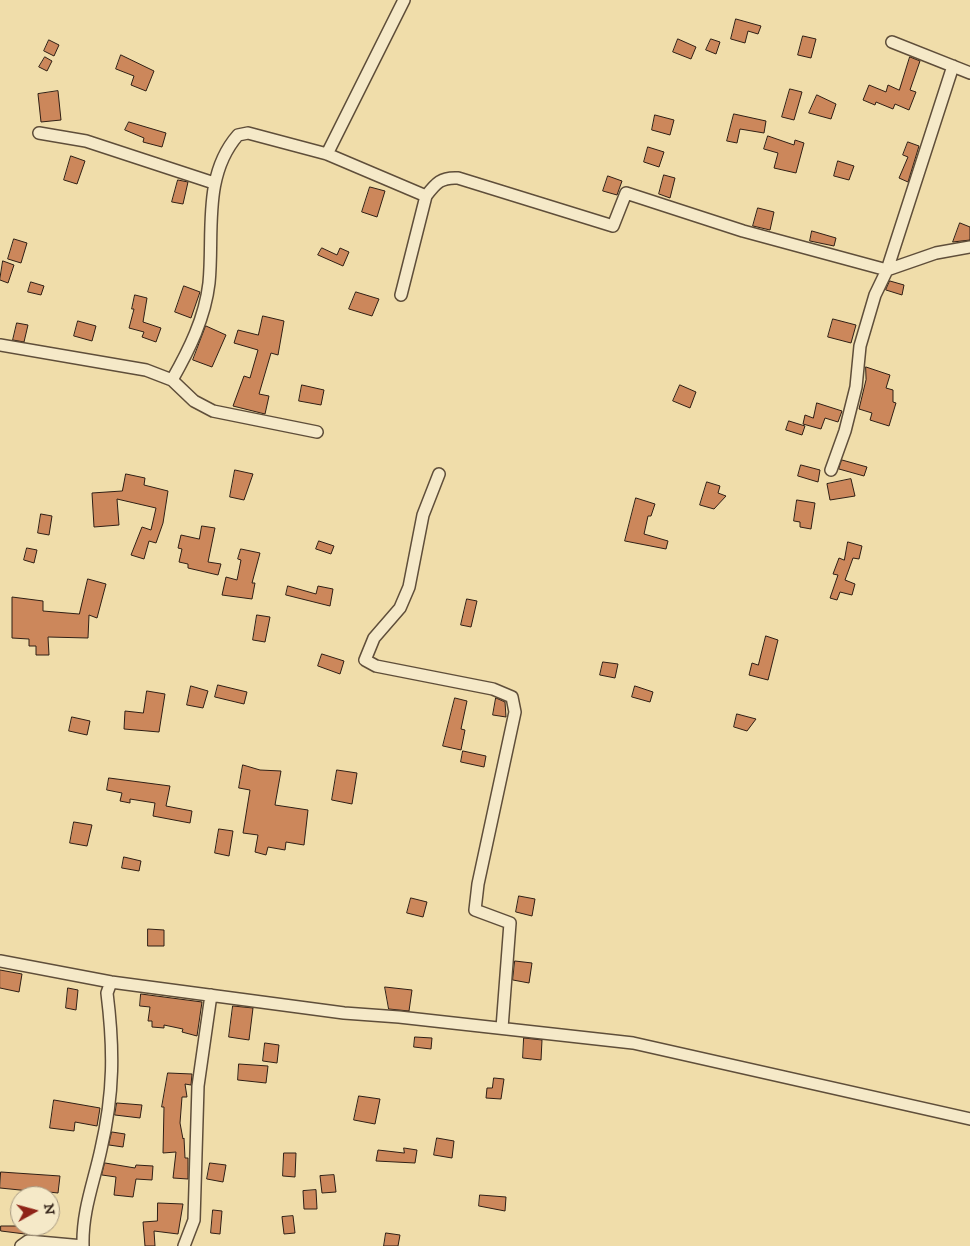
<!DOCTYPE html>
<html>
<head>
<meta charset="utf-8">
<style>
	body { margin:0 }
	#map { position:relative; width:970px; height:1246px; overflow:hidden; background:#f0ddaa; font-family:"IM FELL DW Pica",serif }
	canvas { display:block }
	.north { position:absolute; left:10px; top:1186px; width:50px; height:50px; box-sizing:border-box; background:#f5e9c8; border:1px solid #a69880; border-radius:50%; rotate:83deg; font-size:14px; font-weight:700; line-height:20px; text-align:center; color:#2f1f15 }
	.north::after { content:''; display:block; margin:auto; width:18px; height:22px; background:#8f2418; clip-path:polygon(50% 0,100% 100%,50% 72%,0 100%) }
</style>
</head>
<body>
<div id="map">
<canvas width="970" height="1246"></canvas>
<div class="north">N</div>
</div>
<script>
const context = document.querySelector('canvas').getContext('2d');
context.lineJoin = 'round';
function fillPath(path, color) { context.fillStyle = color; context.fill(path, 'evenodd'); }
function stroke(path, color, width, dash) { context.strokeStyle = color; context.lineWidth = width; context.lineCap = dash ? 'butt' : 'round'; context.setLineDash(dash || []); context.stroke(path); }
const building = new Path2D(`
	M736 19 761 26 758 34 748 31 745 43 731 39Z
	M803 36 816 39 811 58 798 55Z
	M678 39 696 47 691 59 673 52Z
	M711 39 720 42 716 54 706 50Z
	M49 40 59 45 54 56 44 51Z
	M121 55 154 71 146 91 131 85 134 76 116 69Z
	M45 57 52 61 47 71 39 67Z
	M910 57 920 61 910 90 916 92 909 110 895 104 893 109 876 102 875 105 863 100 869 85 886 92 888 85 899 90Z
	M790 89 802 92 794 120 782 117Z
	M58 91 61 120 41 122 38 94Z
	M817 95 836 104 831 119 809 113Z
	M734 114 766 121 764 133 740 129 737 143 727 141Z
	M655 115 674 120 670 135 652 130Z
	M129 122 166 133 162 147 143 142 144 138 125 130Z
	M768 136 794 145 795 140 804 143 796 173 774 168 778 153 764 149Z
	M908 142 919 146 908 182 899 178 908 157 903 155Z
	M648 147 664 152 659 167 644 162Z
	M71 156 85 161 77 184 64 180Z
	M838 161 854 166 849 180 834 176Z
	M664 175 675 178 670 198 659 194Z
	M608 176 622 181 617 195 603 191Z
	M178 180 188 182 183 204 172 202Z
	M370 187 385 191 377 217 362 212Z
	M758 208 774 212 770 230 753 226Z
	M960 223 970 227V240L953 242Z
	M812 231 836 238 834 246 810 241Z
	M14 239 27 243 21 263 8 259Z
	M322 248 337 255 340 248 349 252 343 266 318 255Z
	M3 261 14 265 8 283 0 280Z
	M890 281 904 285 902 295 886 290Z
	M31 282 44 286 41 295 28 292Z
	M184 286 200 292 191 318 175 312Z
	M356 292 379 299 372 316 349 309Z
	M135 295 147 298 143 322 161 328 156 342 142 337 144 332 129 328 134 309H132Z
	M263 316 284 321 278 355 271 353 259 394 269 396 265 414 233 406 244 376 250 378 258 350 234 343 238 330 258 335Z
	M833 319 856 325 851 343 828 337Z
	M78 321 96 326 92 341 74 336Z
	M17 323 28 325 24 342 13 340Z
	M206 326 226 335 212 367 193 360Z
	M866 367 890 375 886 388 893 390V402L896 403 889 426 870 420 872 413 859 409 866 380Z
	M302 385 324 390 321 405 299 401Z
	M680 385 696 392 690 408 673 401Z
	M817 403 842 411 838 422 825 418 821 429 803 424 805 415 813 418Z
	M789 421 805 426 802 435 786 430Z
	M842 460 867 467 864 476 839 469Z
	M801 465 820 470 818 482 798 476Z
	M235 470 253 474 244 500 230 497Z
	M126 474 145 478 144 485 168 491 163 523 156 543 149 541 144 559 131 555 142 527 151 530 156 508 117 499 119 525 94 527 92 493 122 491Z
	M851 479 855 496 830 500 827 484Z
	M707 482 720 486 718 493 726 496 714 509 700 505Z
	M636 498 655 504 651 516H648L644 534 668 541 666 549 625 541Z
	M797 500 815 503 811 529 800 527V522L794 521Z
	M41 514 52 516 49 535 38 533Z
	M202 526 215 528 208 562 221 564 218 575 188 568V564L179 562 182 549 178 548 181 535 199 539Z
	M319 541 334 546 331 554 316 549Z
	M848 542 862 546 859 559 853 558 845 580 855 584 852 595 840 592 837 600 830 598 838 575 833 574 839 558 844 560Z
	M27 548 37 550 34 563 24 560Z
	M241 549 260 553 252 583H255L252 599 222 595 226 577 237 580 241 560 238 559Z
	M88 579 106 584 97 618 89 615 88 638 48 637 49 655H36V646H29V639L12 638V597L43 601V611L79 614Z
	M288 586 316 594 318 586 333 589 330 606 286 595Z
	M467 599 477 601 471 627 461 625Z
	M257 615 270 617 265 642 253 640Z
	M766 636 778 640 768 680 749 675 752 663 758 665Z
	M322 654 344 661 340 674 318 666Z
	M603 662 618 664 615 678 600 675Z
	M218 685 247 692 244 704 215 697Z
	M191 686 208 691 203 708 187 705Z
	M635 686 653 692 650 702 632 697Z
	M147 691 165 694 159 732 124 729 125 711 143 713Z
	M455 698 467 701 461 729 465 730 461 750 443 746Z
	M496 698 505 702 506 717 493 715Z
	M737 714 756 719 747 731 734 727Z
	M72 717 90 721 87 735 69 731Z
	M463 751 486 756 484 767 461 762Z
	M243 765 260 770 281 771 275 805 308 810 304 845 286 842 285 850 268 847 266 855 255 852 258 835 243 833 250 790 239 788Z
	M337 770 357 773 352 804 332 800Z
	M109 778 170 786 166 806 192 811 190 823 153 816 155 803 130 799V803L120 801 122 793 107 790Z
	M74 822 92 825 87 846 70 843Z
	M219 829 233 831 229 856 215 853Z
	M124 857 141 861 139 871 122 868Z
	M519 896 535 899 532 916 516 912Z
	M411 898 427 902 423 917 407 913Z
	M148 929 164 930V946H148Z
	M515 961 532 963 529 983 513 980Z
	M0 970 22 974 19 992 0 988Z
	M385 987 412 990 409 1011 389 1009Z
	M68 988 78 990 76 1010 66 1008Z
	M141 994 202 1002 197 1036 182 1032 183 1029 164 1025V1028L152 1027V1021H148L150 1007 140 1006Z
	M233 1006 253 1008 249 1040 229 1037Z
	M415 1037 432 1038 431 1049 414 1047Z
	M524 1038 542 1040 541 1060 523 1058Z
	M265 1043 279 1045 277 1063 263 1061Z
	M239 1064 268 1066 266 1083 238 1080Z
	M168 1073 192 1074 191 1085 185 1084 187 1097H182L180 1123 183 1139 184 1138 185 1158H188V1179L173 1178 176 1152 163 1153 164 1107H162Z
	M494 1078 504 1079 501 1099 486 1098 487 1088H492Z
	M359 1096 380 1099 375 1124 354 1120Z
	M54 1100 100 1108 97 1126 75 1122 74 1131 50 1128Z
	M117 1103 142 1105 140 1118 115 1115Z
	M112 1132 125 1134 123 1147 109 1145Z
	M437 1138 454 1141 452 1158 434 1155Z
	M404 1148 417 1150 415 1163 376 1161 378 1150 404 1153Z
	M284 1153H296L295 1177 283 1176Z
	M105 1163 135 1168 136 1165 153 1166 152 1180 136 1179 133 1197 114 1195 116 1177 102 1175Z
	M210 1163 226 1165 223 1182 207 1179Z
	M1 1172 60 1176 58 1193 39 1191 38 1196H29L30 1191 0 1188Z
	M334 1175 336 1192 322 1193 320 1176Z
	M316 1190 317 1209H304L303 1191Z
	M480 1195 506 1197 505 1211 479 1206Z
	M158 1203 183 1204 178 1234 154 1231 155 1246H145L143 1222 157 1221Z
	M213 1210 222 1211 220 1234 211 1233Z
	M293 1216 295 1233 284 1234 282 1217Z
	M1 1226H26L25 1234 1 1231Z
	M386 1233 400 1235 398 1246H384Z`);
fillPath(building, '#cc875b');
stroke(building, '#2f1f15', 1);
const minor = new Path2D(`
	M892 42 970 73
	M39 133 86 141 214 183
	M327 154 404 0
	M401 295 426 196C436 183 441 177 458 178L613 226 626 193 743 231 887 270 953 66
	M0 345 146 370 172 380 194 401 213 411 317 432
	M172 380C189 350 205 318 209 283 214 234 202 176 238 135L248 133 327 154 426 196
	M831 470 845 431 856 387 860 346 875 295 887 270 936 253 970 247
	M439 474 423 515 409 587 400 608 374 638 365 660 376 666 493 689 512 697 515 712 478 884 475 910 510 923 502 1028
	M0 961 111 982 344 1013 399 1017 633 1043 970 1119
	M21 1246 28 1241 83 1246C82 1211 94 1182 101 1149 114 1093 114 1049 107 993L111 982
	M184 1246 194 1220 198 1086 211 995`);
stroke(minor, '#5f4e3a', 14);
stroke(minor, '#f5e9c8', 11);
</script>
</body>
</html>
